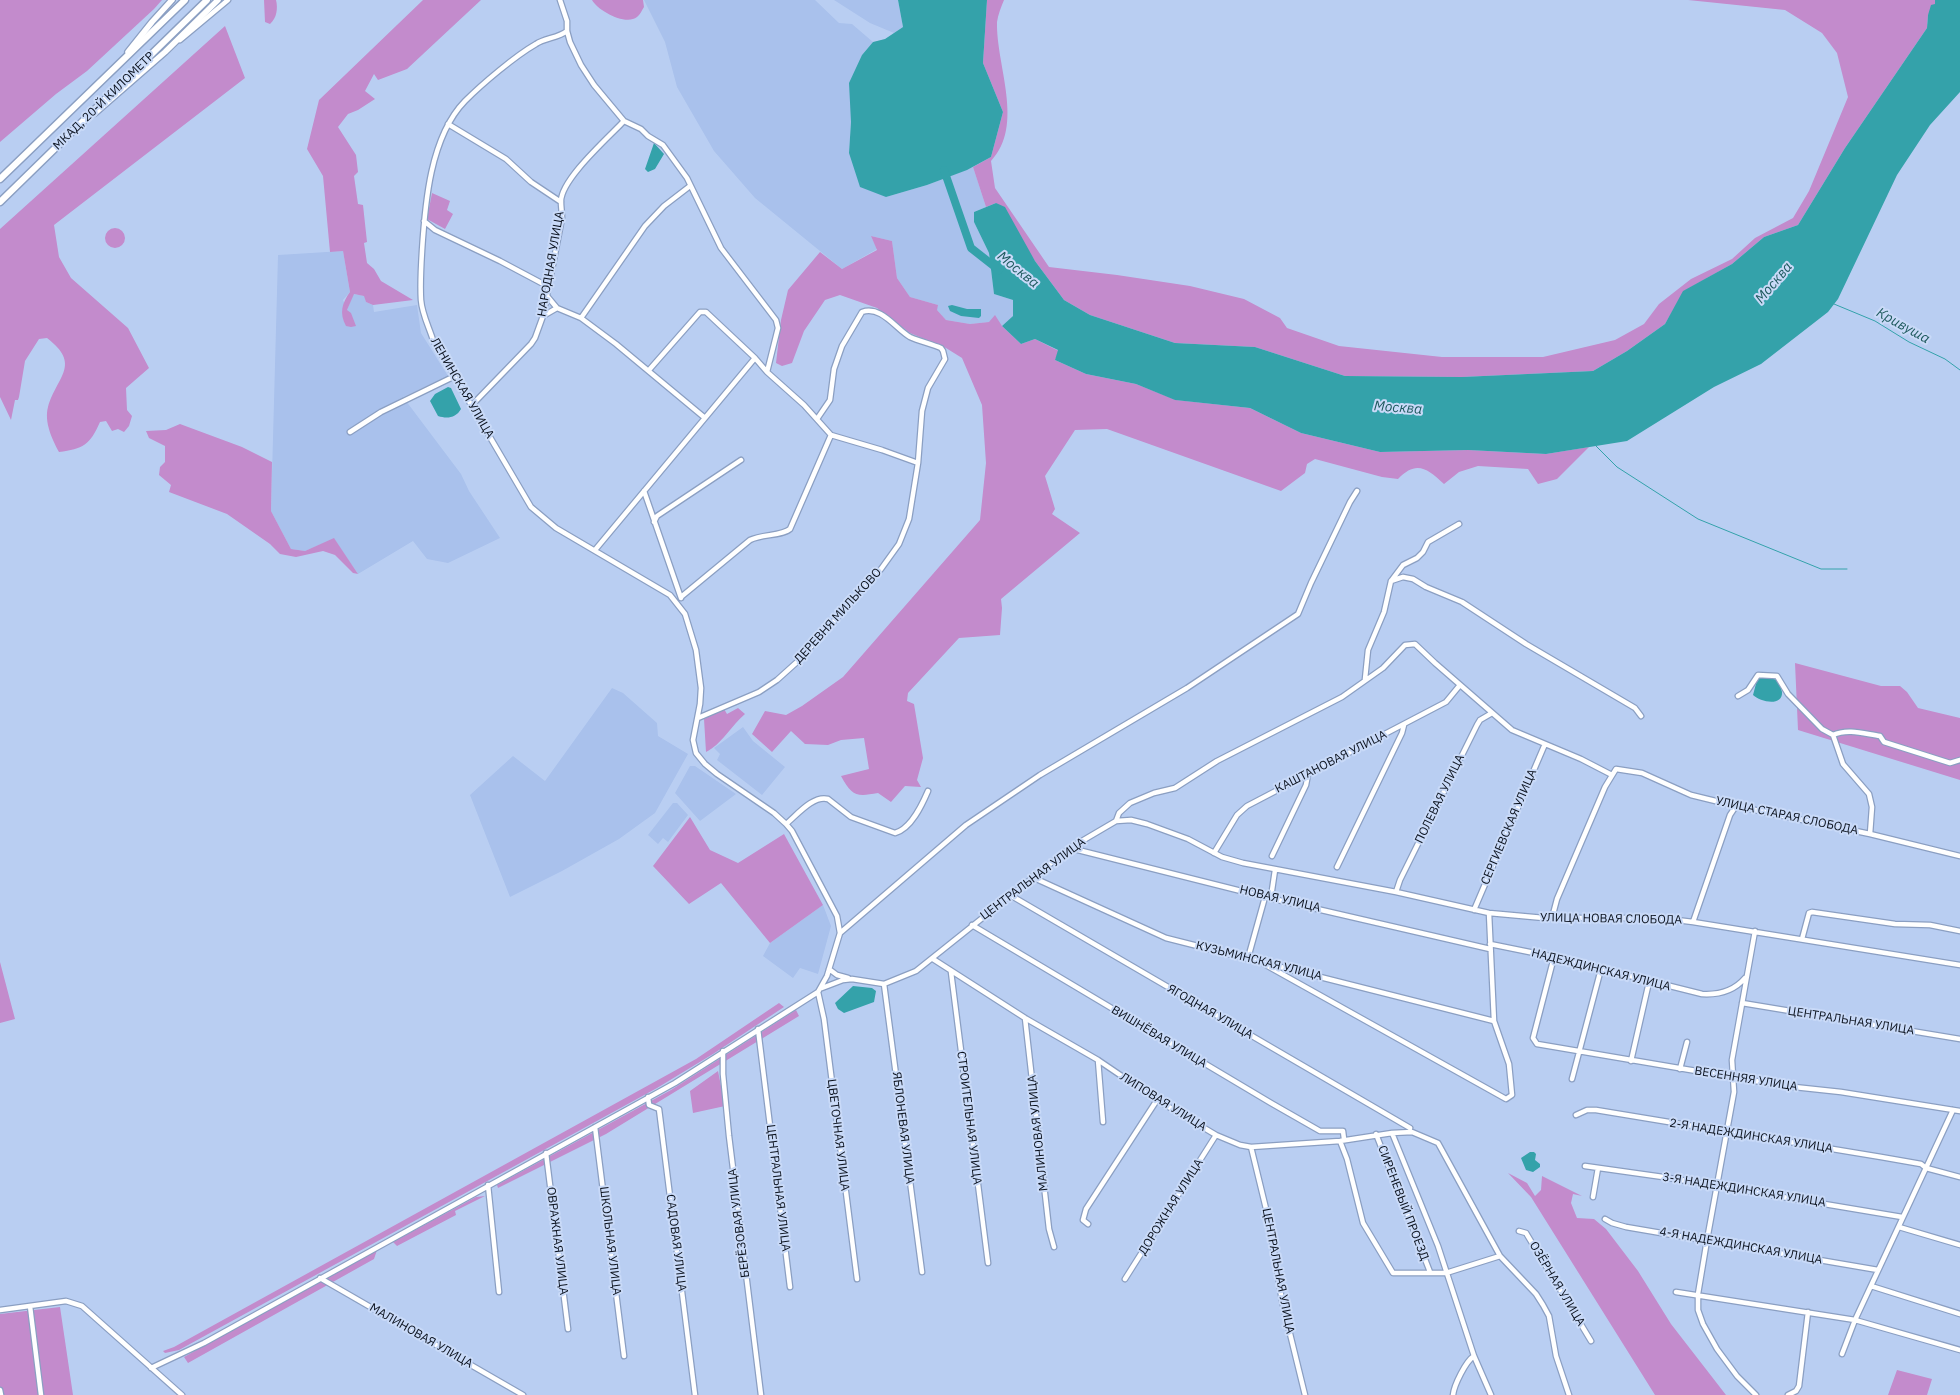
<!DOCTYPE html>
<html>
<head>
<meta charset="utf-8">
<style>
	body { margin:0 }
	canvas { display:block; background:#b9cef2 }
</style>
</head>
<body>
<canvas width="1960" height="1395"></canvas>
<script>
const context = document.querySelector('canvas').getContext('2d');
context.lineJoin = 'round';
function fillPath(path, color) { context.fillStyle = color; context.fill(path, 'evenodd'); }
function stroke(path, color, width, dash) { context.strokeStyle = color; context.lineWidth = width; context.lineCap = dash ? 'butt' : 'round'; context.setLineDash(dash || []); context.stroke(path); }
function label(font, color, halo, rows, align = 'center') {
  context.font = font + ' "IBM Plex Sans",sans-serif'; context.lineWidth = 4; context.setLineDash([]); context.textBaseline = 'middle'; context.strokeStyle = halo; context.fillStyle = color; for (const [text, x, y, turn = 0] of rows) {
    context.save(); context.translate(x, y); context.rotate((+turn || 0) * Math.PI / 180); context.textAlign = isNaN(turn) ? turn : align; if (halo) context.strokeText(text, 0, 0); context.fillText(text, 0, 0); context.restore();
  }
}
fillPath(new Path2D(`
	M644 0H815L839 23 852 24 873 42 862 55 851 122 849 153 886 197 927 185 973 167 986 207 974 212V222L989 253 994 294 1013 300V316L1002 326 989 322 970 324 946 320 936 309 938 305 910 297 897 278 892 241 871 236 877 249 842 269 755 198 714 151 677 87 665 42Z
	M834 0H898L903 27 894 33 870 23Z
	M343 251 350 292 343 300 347 310 353 294 365 296 366 302 373 305 374 312 417 305 421 333 448 376 403 397 461 474 469 491 500 538 448 563 427 559 413 541 358 574 334 539 305 551 291 549 271 511 278 255Z
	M612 688 623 693 657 723 658 736 688 754 655 813 619 839 562 871 510 897 470 795 513 756 545 781Z
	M743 727 753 741 785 767 762 795 717 760 720 754 714 748Z
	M690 766H695L736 794 700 821 675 793Z
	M673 803H677L688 815 668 842 663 838 658 844 648 835Z
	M823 905 831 926 818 974 800 968 793 978 763 956 770 943Z`), '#a9c1ec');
fillPath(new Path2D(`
	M0 0H162L154 9 87 71 56 94 0 142Z
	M264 0H276C278 8 277 18 270 24L265 22Z
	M423 0H481L407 69 378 80 374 74 365 91 375 99 358 110 348 114 338 127 356 155 358 172 354 176 358 204 363 205 367 242 364 243 367 263 374 269 381 281 413 300 373 305 366 302 364 296 354 294 347 310 351 313 356 326 351 327 346 326C339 313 342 303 350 292L343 251 330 252 323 176 307 149 319 100Z
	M592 0H643L644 7C642 10 640 15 637 17 626 26 598 11 592 0Z
	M987 0H1004C1001 7 998 15 997 22 996 66 1025 125 991 161L995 188 1049 267 1117 275 1190 286 1244 299 1280 318 1287 328 1339 346 1442 357H1543L1615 340 1644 324 1659 304 1691 279 1732 259 1755 238 1793 218 1809 191 1848 97 1837 53 1822 33 1785 10 1688 0H1935V5L1928 15 1927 28 1845 148 1798 225 1764 237 1732 264 1684 291 1665 324 1627 351 1593 371 1462 377 1345 376 1255 347 1175 343 1090 315 1064 300 1035 261 996 203 986 207 973 167 991 157 1003 112 983 63Z
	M225 26 245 78 54 225 59 257 71 278 128 328 149 368 126 388 127 410 132 416 129 426 124 432 118 429 112 431 106 421 100 422C90 445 83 449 59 452 52 439 44 422 48 407 57 376 82 365 47 338L39 339 25 361 19 397 18 400H15L11 420 0 397V229Z
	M432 193 450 201 447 210 453 214 445 229 427 219Z
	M105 238a10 10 0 1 1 20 0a10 10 0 1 1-20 0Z
	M871 236 892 241 897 278 910 297 938 305 937 310 946 320 970 324 989 322 995 315 1002 326 1021 344 1035 339 1059 351 1055 360 1086 374 1136 384 1176 400 1250 408 1301 433 1380 452 1468 450 1546 454 1589 447 1557 479 1538 484 1528 469 1478 466 1459 472 1444 484C1427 468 1416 460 1398 479L1382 477 1315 459 1307 464 1305 473 1281 491 1107 429 1075 430 1045 476 1055 509 1052 514 1080 533 1001 599 1002 608 1000 635 959 638 908 693 907 701 914 704 923 758 917 780 921 787 905 786 891 802 878 793C856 797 852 796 841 776L869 769 864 738 841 740 828 745 805 744 791 731 772 752 752 734 765 711 786 715 802 706 843 677 980 520 986 463 982 405 962 358 946 348 910 333 877 308 840 295 825 300 804 331 792 363 782 366 776 363 781 320 788 290 820 252 842 269 877 250Z
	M180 424 242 447 272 462 271 511 291 549 305 551 334 538 358 574 353 573 335 555 323 551 296 557 280 554 270 544 227 514 169 492 171 485 159 475 160 467 165 462V446L149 438 146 431 166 430Z
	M1795 663 1881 686H1900L1907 692 1918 708 1960 718V780L1798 730Z
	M738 708 745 714C732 725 721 745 706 752L704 719 724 709 727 714Z
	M690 817 710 850 738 863 784 834 823 905 770 943 721 883 689 904 653 866Z
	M0 962 15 1019 0 1023Z
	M779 1003 784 1007 713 1054 657 1088 179 1350 165 1353 163 1351 174 1347 696 1059Z
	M796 1010 799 1016 606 1134 498 1188 497 1185 671 1090Z
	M718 1071 725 1106 693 1113 690 1091Z
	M1508 1173 1527 1183 1535 1196 1541 1190 1542 1176 1582 1196 1573 1194 1571 1203 1577 1218 1594 1219 1606 1229 1638 1271 1671 1324 1726 1395H1655L1531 1197Z
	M485 1196 455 1211 456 1215 397 1246 393 1242 476 1197Z
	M377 1250 374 1259 188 1363 184 1357Z
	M60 1307 73 1395H0V1314Z
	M1897 1370 1932 1379 1927 1395H1888Z`), '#c38bcc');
fillPath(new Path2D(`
	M898 0H987L983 63 1003 112 991 157 967 170 927 185 886 197 860 187 849 153 851 122 849 83 862 55 873 42 885 39 903 27Z
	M1935 0H1960V92L1930 125 1897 175 1838 299 1828 312 1761 364 1714 387 1627 441 1546 454 1468 450 1380 452 1301 433 1250 408 1175 400 1136 384 1086 374 1055 360 1058 350 1035 339 1021 344 1002 326 1013 316V300L994 294 989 253 974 222V212L996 203 1005 207 1035 261 1064 300 1090 315 1175 343 1255 347 1345 376 1462 377 1593 371 1627 351 1665 324 1683 291 1732 264 1764 237 1798 225 1845 148 1927 28 1928 15 1931 5 1935 4Z
	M654 143 664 154 655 169 648 172 645 169Z
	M952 305 967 309H981V316L979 318 961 316 950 311 948 306Z
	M448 387 451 388 461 409C456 418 447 419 438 416L430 401 435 394Z
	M1764 676 1777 680C1779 683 1781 688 1782 692 1783 707 1760 702 1753 695L1757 680Z
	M853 986 872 988 876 991 874 1002 844 1013 838 1009 835 1003Z
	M1530 1152H1534L1536 1154 1535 1160 1540 1164V1167L1533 1172 1526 1170 1521 1158Z`), '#34a2aa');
stroke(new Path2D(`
	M1834 304 1875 321 1909 342 1945 359 1960 370
	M1596 446 1617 467 1698 519 1821 569H1847`), '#34a2aa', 1);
stroke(new Path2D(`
	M944 170 971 248 999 270`), '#34a2aa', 8);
const minor = new Path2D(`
	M560 0 567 21V31L570 42 581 65 594 85 624 121 641 129 648 136 663 145 687 178 721 248 776 320 778 328 767 372 804 405 831 435 882 450 918 463
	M180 40 228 0
	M448 124 506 159 531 182 561 202
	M424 221 435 230 500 261 549 287
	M547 296 557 308 581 318 616 344 705 418
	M543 316 557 308
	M581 318 645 226 664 206 690 186
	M649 370 700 312H706L755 358 767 372
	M472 405 531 344 535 338 543 316 562 218C562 212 561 207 561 202 560 180 609 137 624 121
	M350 432 381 412 455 376
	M644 491 681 598
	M654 522 657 516 741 460
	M595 550 755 358
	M1391 581 1403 577 1413 579 1426 587 1462 602 1526 644 1635 708 1641 716
	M681 597 750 540C762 534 782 536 790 529L831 435
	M1365 679 1368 650 1384 612 1391 581 1403 565 1417 558 1423 552 1428 542 1459 524
	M1738 696 1748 690 1758 675 1777 676 1788 694 1822 729 1833 735 1843 764 1869 794 1872 807 1870 834
	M698 718 759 692 777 680 797 662 881 569 899 544 909 519 918 463 922 411 928 388 945 359 943 351 941 348C931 344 919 341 910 337 896 329 881 305 862 312L842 346 834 369 830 400 817 419
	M1833 735C1848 728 1865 734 1880 736L1884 742 1950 763 1960 760
	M1116 821 1119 813 1130 803 1154 793 1175 788 1217 761 1342 697 1383 668 1405 645 1415 644 1435 663 1512 730 1581 759 1612 775
	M786 824C797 815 813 795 828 799L851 817 895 833C911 829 922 805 928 791
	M1070 848 1265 897 1490 949
	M1214 853 1237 815 1247 806 1446 702 1460 685
	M1272 856 1306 785 1308 774
	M1337 867 1402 733 1404 725
	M1032 877 1166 938 1494 1021
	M1396 892 1400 880 1477 725 1480 720 1492 713
	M1010 895 1410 1128
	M1271 897 1275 870
	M1474 910 1545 744
	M1552 918 1557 899 1605 787 1616 769 1642 773 1691 795 1736 806 1870 834 1960 856
	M1693 922 1730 815 1736 806
	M972 925 1271 1103 1320 1131H1343L1344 1139
	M1755 931 1732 1060 1734 1092 1707 1240 1698 1294V1310L1703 1324 1717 1349 1737 1376 1756 1395
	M840 933 966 825 1040 775 1187 688 1298 614 1311 583 1350 502 1357 491
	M1802 939 1809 913 1812 912 1895 924 1930 925 1960 931
	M1490 944 1554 957 1702 994C1719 995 1734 991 1745 978
	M1554 957 1533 1038 1537 1044 1785 1086 1841 1092 1960 1111
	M1248 958 1265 897
	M933 959 1025 1018 1098 1060 1157 1100 1216 1135 1240 1145 1251 1147 1340 1141 1392 1133 1412 1132 1438 1143 1500 1256 1536 1294 1543 1305 1549 1316 1556 1356 1569 1395
	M1264 964 1506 1099 1512 1095 1509 1064 1494 1021 1489 913
	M829 969 837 975 848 978
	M951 972 988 1263
	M884 984 922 1272
	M822 988 843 980 852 979 884 984 916 971 1070 848 1116 821 1131 820 1147 824 1188 839 1222 857 1243 863 1396 892 1489 913 1544 918H1660L1693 922 1960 965
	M818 992 824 1019 857 1279
	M1742 1003 1960 1039
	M1025 1018 1049 1229 1054 1247
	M758 1029 790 1287
	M723 1051V1074L729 1136 761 1395
	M1098 1060 1103 1122
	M1631 1061 1649 982
	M1680 1069 1687 1042
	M1572 1079 1601 969
	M648 1097 649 1105 659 1109 695 1395
	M1576 1115 1587 1110H1596L1881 1157 1921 1164 1926 1168 1960 1177
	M595 1127 624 1356
	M1392 1133 1438 1246 1474 1356 1491 1395
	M1376 1134 1430 1272
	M1340 1141 1347 1159 1363 1223 1393 1273H1446L1500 1256
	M1251 1147 1269 1221 1282 1301 1305 1395
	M546 1153 568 1329
	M1585 1166 1663 1177 1902 1217
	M488 1185 499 1292
	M1593 1197 1598 1168
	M1605 1219 1612 1223 1626 1227 1878 1270
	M1088 1224 1083 1220 1086 1209 1157 1100
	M1899 1227 1960 1245
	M1519 1231 1526 1233 1591 1341
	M320 1278 523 1395
	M1125 1279 1216 1135
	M1871 1286 1960 1314
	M1676 1292 1855 1320 1960 1350
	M30 1306 41 1395
	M0 1310 66 1301 82 1306 182 1395
	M1842 1354 1855 1320 1953 1110
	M151 1368 204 1343 675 1083 818 992 827 976 840 933 837 916 792 831 786 824 774 813 717 774 705 764 696 753 693 740 700 704 701 688 696 650 685 614 670 595 556 528 531 507 433 340C429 327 422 314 421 300 420 284 421 267 422 251 425 204 430 137 465 101 482 84 515 56 536 44 545 38 558 38 567 31
	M0 1390 1 1395
	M1453 1395C1454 1385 1466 1361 1474 1356
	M1788 1395 1796 1391 1799 1386 1808 1312`);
const major = new Path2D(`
	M128 52 152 22 172 0
	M95 113 165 52 218 0`);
const highway = new Path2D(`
	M0 179 185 0
	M0 202 207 0`);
stroke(minor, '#8b9fc2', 7);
stroke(major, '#8b9fc2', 8);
stroke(highway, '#8b9fc2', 9);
stroke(minor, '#fff', 4.5);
stroke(major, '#fff', 5.5);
stroke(highway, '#fff', 6);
label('12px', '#0a111d', '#c9daf8', [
	["МКАД, 20-Й КИЛОМЕТР",104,101,-44],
	["НАРОДНАЯ УЛИЦА",551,264,-80],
	["ЛЕНИНСКАЯ УЛИЦА",462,388,60],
	["ДЕРЕВНЯ МИЛЬКОВО",838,616,-48],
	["КАШТАНОВАЯ УЛИЦА",1331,762,-27],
	["ПОЛЕВАЯ УЛИЦА",1440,799,-64],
	["УЛИЦА СТАРАЯ СЛОБОДА",1787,816,12],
	["СЕРГИЕВСКАЯ УЛИЦА",1509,827,-67],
	["ЦЕНТРАЛЬНАЯ УЛИЦА",1033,879,-37],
	["НОВАЯ УЛИЦА",1280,899,13],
	["УЛИЦА НОВАЯ СЛОБОДА",1611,919,1],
	["КУЗЬМИНСКАЯ УЛИЦА",1259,961,14],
	["НАДЕЖДИНСКАЯ УЛИЦА",1601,970,14],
	["ЯГОДНАЯ УЛИЦА",1210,1012,30],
	["ЦЕНТРАЛЬНАЯ УЛИЦА",1851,1021,9],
	["ВИШНЁВАЯ УЛИЦА",1159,1037,31],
	["ВЕСЕННЯЯ УЛИЦА",1746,1079,9],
	["ЛИПОВАЯ УЛИЦА",1163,1102,32],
	["СТРОИТЕЛЬНАЯ УЛИЦА",969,1118,83],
	["ЯБЛОНЕВАЯ УЛИЦА",903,1128,83],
	["МАЛИНОВАЯ УЛИЦА",1038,1133,-96],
	["ЦВЕТОЧНАЯ УЛИЦА",838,1135,83],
	["2-Я НАДЕЖДИНСКАЯ УЛИЦА",1751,1136,9],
	["ЦЕНТРАЛЬНАЯ УЛИЦА",778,1188,83],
	["3-Я НАДЕЖДИНСКАЯ УЛИЦА",1744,1190,9],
	["СИРЕНЕВЫЙ ПРОЕЗД",1403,1203,69],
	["ДОРОЖНАЯ УЛИЦА",1171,1207,-58],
	["БЕРЁЗОВАЯ УЛИЦА",739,1223,-97],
	["ОВРАЖНАЯ УЛИЦА",557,1241,83],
	["ШКОЛЬНАЯ УЛИЦА",610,1241,83],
	["САДОВАЯ УЛИЦА",676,1243,83],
	["4-Я НАДЕЖДИНСКАЯ УЛИЦА",1741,1246,10],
	["ЦЕНТРАЛЬНАЯ УЛИЦА",1278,1271,79],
	["ОЗЁРНАЯ УЛИЦА",1557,1284,59],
	["МАЛИНОВАЯ УЛИЦА",421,1336,30]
]);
label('italic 14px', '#1c585c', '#c9daf8', [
	["Москва",1018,270,39],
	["Москва",1774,283,-50],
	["Кривуша",1903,326,29],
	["Москва",1398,408,4]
]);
</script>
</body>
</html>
